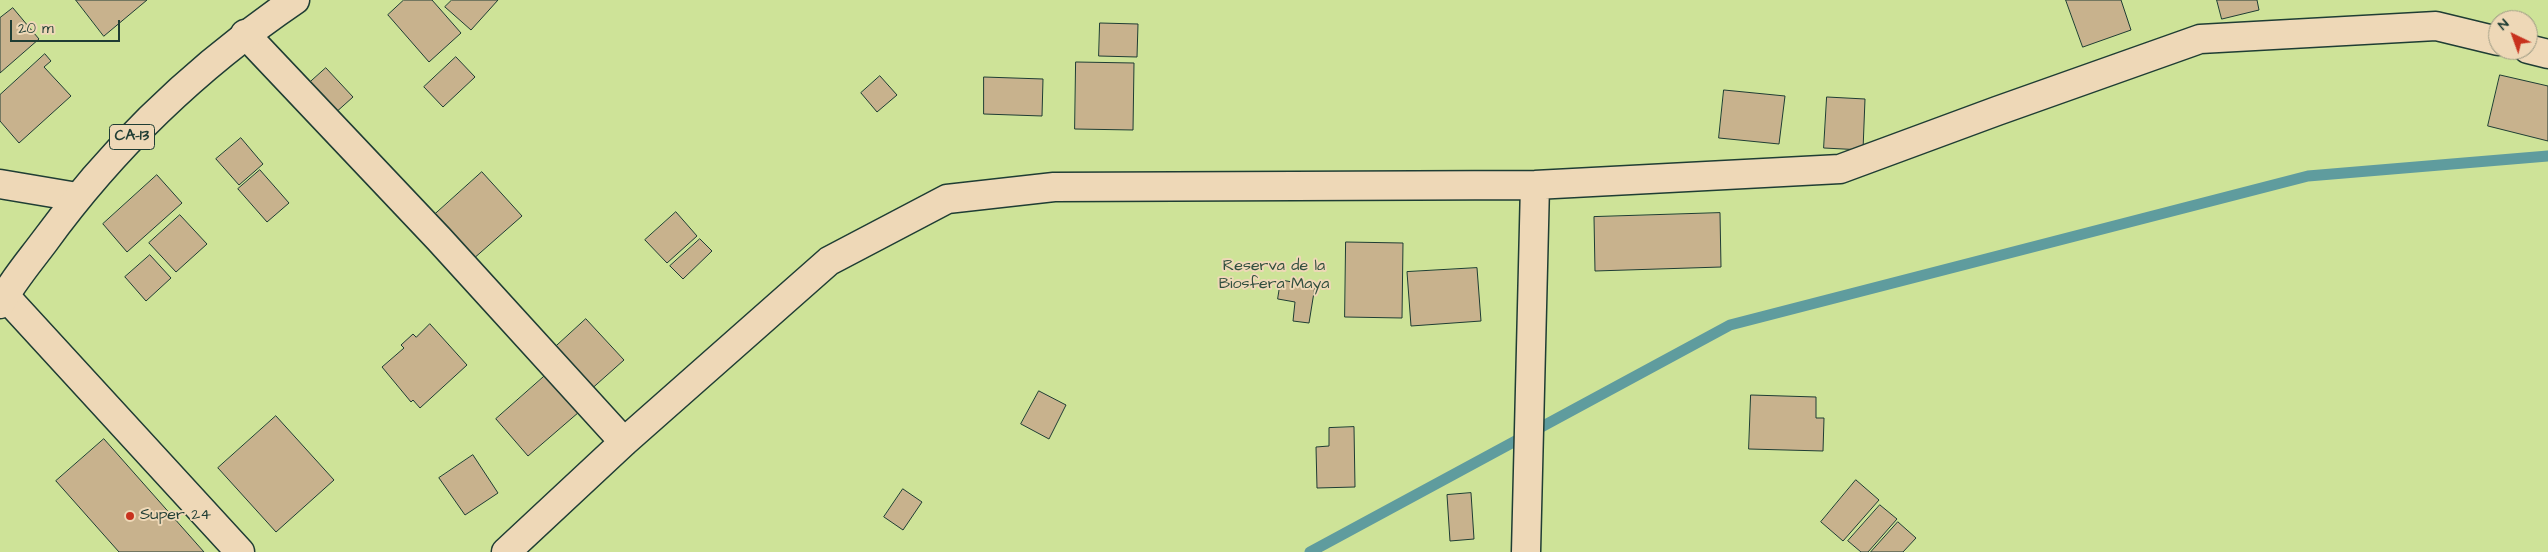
<!DOCTYPE html>
<html>
<head>
<meta charset="utf-8">
<style>
	body { margin:0 }
	#map { position:relative; width:2548px; height:552px; overflow:hidden; background:#eed8b7; font-family:"Architects Daughter",sans-serif }
	canvas { display:block }
	.north { position:absolute; left:2488px; top:10px; width:50px; height:50px; box-sizing:border-box; background:#eed8b7; border:1px solid #9b9a83; border-radius:50%; rotate:318deg; font-size:14px; font-weight:700; line-height:20px; text-align:center; color:#1f3d34 }
	.north::after { content:''; display:block; margin:auto; width:18px; height:22px; background:#c8321e; clip-path:polygon(50% 0,100% 100%,50% 72%,0 100%) }
	.scale { position:absolute; left:10px; top:20px; width:110px; height:22px; box-sizing:border-box; border:2px solid #1f3d34; border-top:0; padding-left:6px; font-size:15px; line-height:18px; white-space:nowrap; color:#1f3d34; -webkit-text-stroke:4px #eed8b7; paint-order:stroke }
</style>
</head>
<body>
<div id="map">
<canvas width="2548" height="552"></canvas>
<div class="north">N</div>
<div class="scale">20 m</div>
</div>
<script>
const context = document.querySelector('canvas').getContext('2d');
context.lineJoin = 'round';
function fillPath(path, color) { context.fillStyle = color; context.fill(path, 'evenodd'); }
function stroke(path, color, width, dash) { context.strokeStyle = color; context.lineWidth = width; context.lineCap = dash ? 'butt' : 'round'; context.setLineDash(dash || []); context.stroke(path); }
function label(font, color, halo, rows, align = 'center') {
  context.font = font + ' "Architects Daughter",sans-serif'; context.lineWidth = 4; context.setLineDash([]); context.textBaseline = 'middle'; context.strokeStyle = halo; context.fillStyle = color; for (const [text, x, y, turn = 0] of rows) {
    context.save(); context.translate(x, y); context.rotate((+turn || 0) * Math.PI / 180); context.textAlign = isNaN(turn) ? turn : align; if (halo) context.strokeText(text, 0, 0); context.fillText(text, 0, 0); context.restore();
  }
}
fillPath(new Path2D(`
	M0 0H2548V552H0ZM2498 20H2528V50H2498Z`), '#cee398');
stroke(new Path2D(`
	M1310 552 1730 325 2308 176 2548 156`), '#5f9c9e', 11);
const building = new Path2D(`
	M76 0H147L104 36Z
	M404 0H432L461 33 429 62 388 15Z
	M452 0H498L471 30 445 7Z
	M2066 0H2121L2131 30 2083 47Z
	M2217 0H2257L2259 10 2222 19Z
	M13 8 39 39 0 73V18Z
	M1100 23 1138 24 1137 57 1099 56Z
	M45 54 51 61 44 67 71 96 19 143 0 121V95Z
	M456 57 475 77 443 107 424 87Z
	M1076 62 1134 63 1133 130 1075 129Z
	M326 68 353 97 324 123 297 94Z
	M2500 75 2548 86V141L2488 126Z
	M880 76 897 95 877 112 861 93Z
	M984 77 1043 79 1042 116 984 114Z
	M1724 90 1785 96 1779 144 1719 138Z
	M1827 97 1865 99 1863 150 1824 148Z
	M241 138 263 164 239 185 216 159Z
	M260 170 289 203 267 222 238 189Z
	M482 172 522 216 472 260 432 217Z
	M157 175 182 203 127 252 103 224Z
	M676 212 697 236 667 263 645 240Z
	M1720 213 1721 267 1595 271 1594 217Z
	M180 215 207 244 176 272 149 243Z
	M700 239 712 251 683 279 670 266Z
	M1346 242 1403 243 1402 318 1345 317Z
	M150 255 171 278 146 301 125 277Z
	M1477 268 1481 321 1411 326 1407 272Z
	M1281 280 1315 286 1309 323 1293 321 1295 302 1278 299Z
	M586 319 624 360 588 392 551 351Z
	M430 324 467 365 420 408 413 400 411 402 382 367 404 348 401 345 413 334 416 337Z
	M547 374 579 412 528 456 496 419Z
	M1039 391 1066 405 1049 439 1021 424Z
	M1751 395 1816 397V418H1824L1823 451 1749 449Z
	M276 416 334 480 276 532 218 468Z
	M1354 427 1355 487 1317 488 1316 447 1329 446V428Z
	M104 439 204 552H119L56 481Z
	M473 455 498 493 465 515 439 478Z
	M1856 480 1879 500 1843 541 1821 522Z
	M903 489 922 502 903 530 884 517Z
	M1471 493 1474 539 1450 541 1447 495Z
	M1880 505 1897 519 1868 552H1861L1848 541Z
	M1898 522 1916 538 1903 552H1871Z`);
fillPath(building, '#c8b28d');
stroke(building, '#1f3d34', 1);
const street = new Path2D(`
	M245 34 439 239 624 442
	M2528 49 2548 54
	M0 184 77 197
	M5 296 240 552
	M506 552 624 442 829 261 947 199 1054 187 1535 185 1840 169 1997 111 2200 39 2436 26 2498 41
	M1526 552 1535 185`);
const highway = new Path2D(`
	M0 304C12 282 29 262 44 242 113 147 198 66 295 0`);
stroke(street, '#1f3d34', 31);
stroke(highway, '#1f3d34', 31);
stroke(street, '#eed8b7', 28);
stroke(highway, '#eed8b7', 28);
for (const [x, y, r, color] of [
	[130,516,5,"#c8321e"]
]) { const dot = new Path2D(); dot.arc(x, y, r, 0, 2 * Math.PI); context.fillStyle = color; context.fill(dot); stroke(dot, '#eed8b7', 2); }
for (const [x, y, w] of [
	[132,137,45]
]) { const box = new Path2D(); box.roundRect(x - w / 2, y - 12.5, w, 25, 4); context.fillStyle = '#eed8b7'; context.fill(box); stroke(box, '#1f3d34', 1); }
label('bold 15px', '#1f3d34', null, [
	["CA-13",132,137]
]);
label('16px', '#304e3e', '#eed8b7', [
	["Reserva de la",1274,267],
	["Biosfera Maya",1274,285]
]);
label('16px', '#1f3d34', '#eed8b7', [
	["Super 24",140,516]
], 'left');
</script>
</body>
</html>
